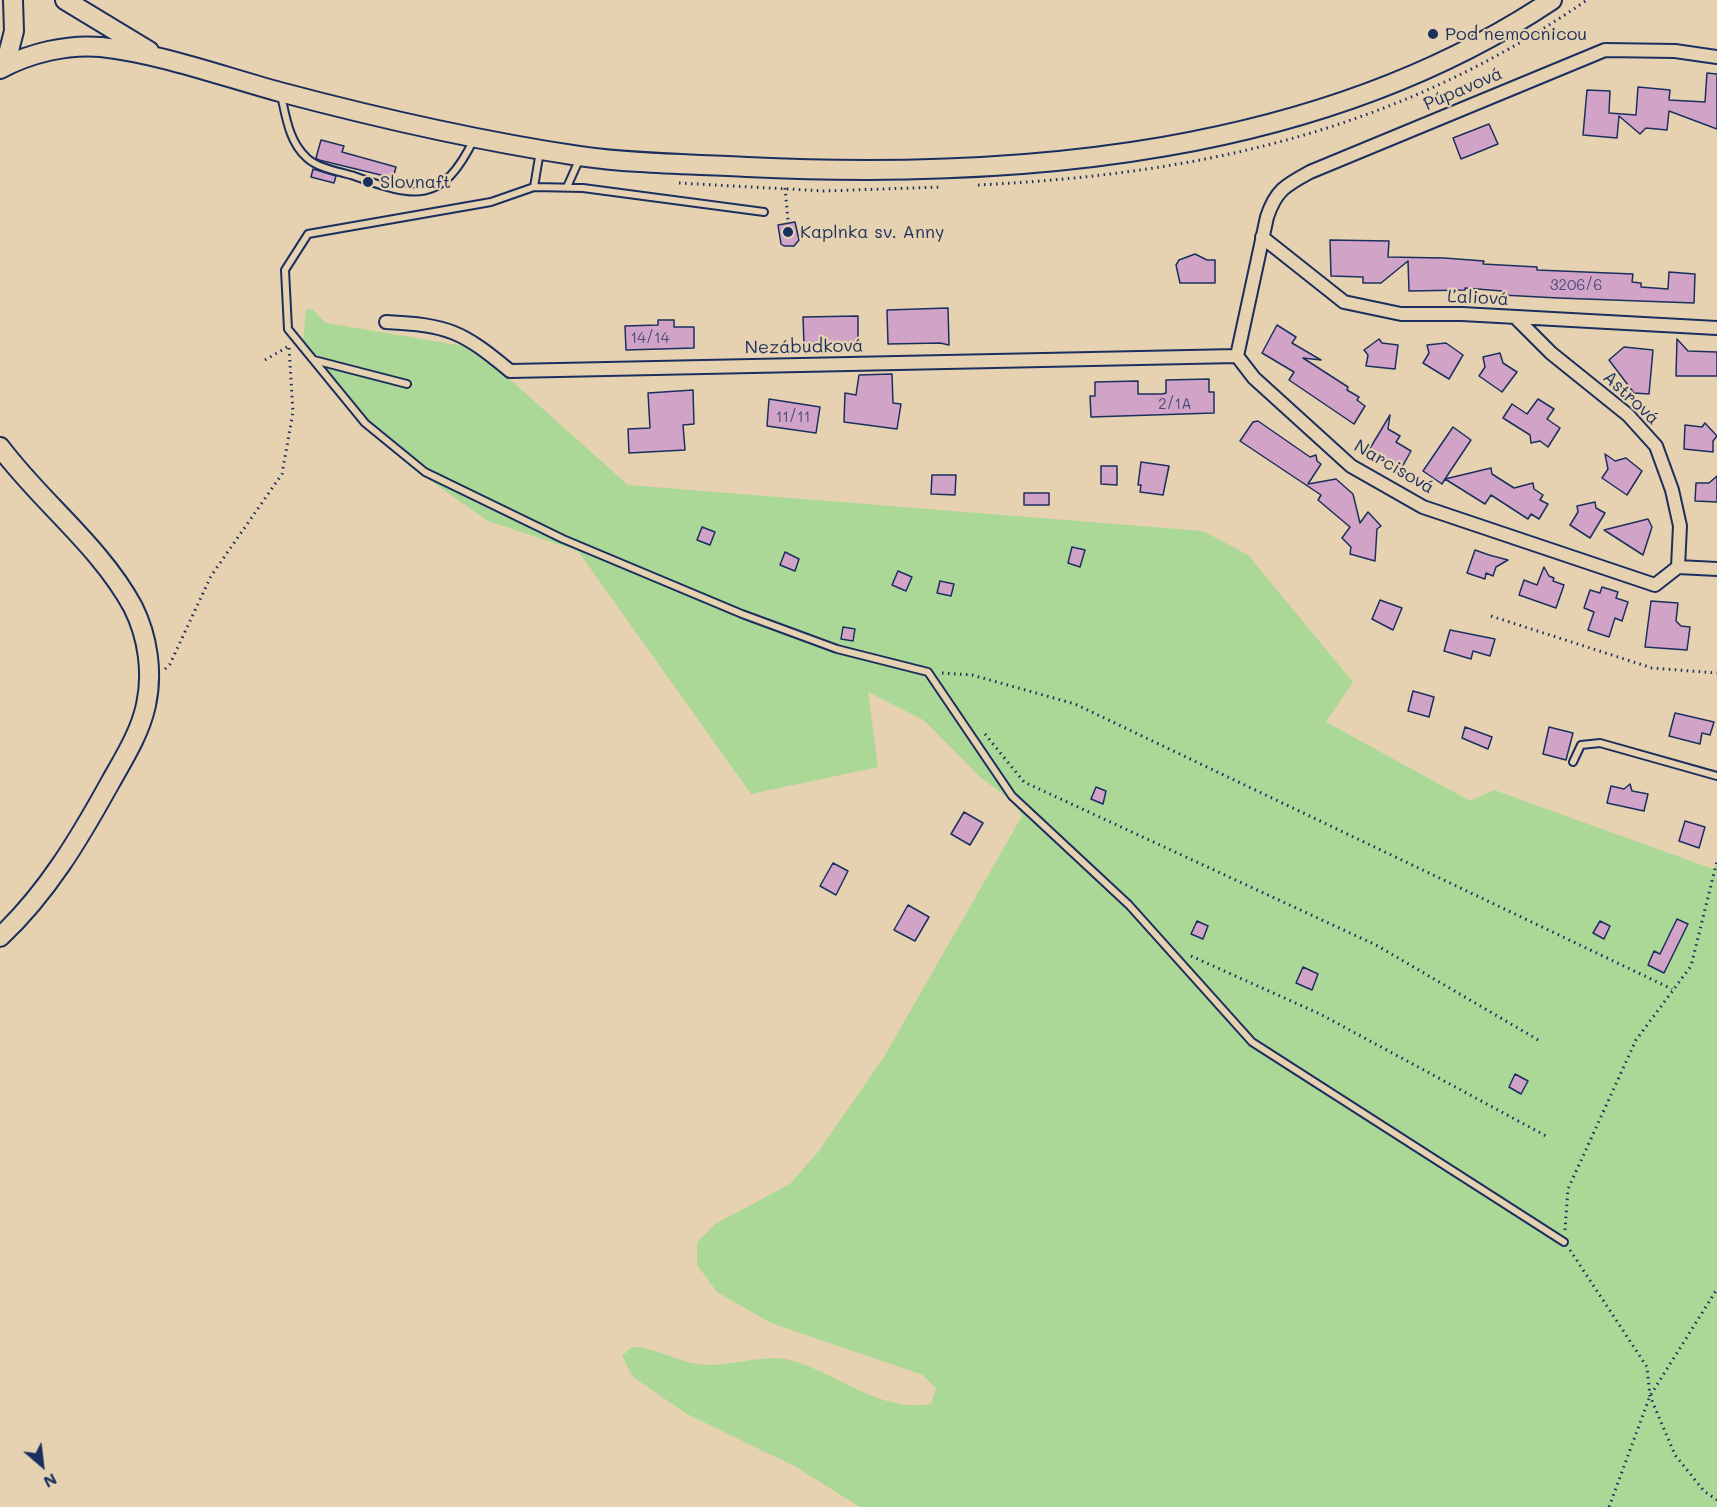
<!DOCTYPE html>
<html>
<head>
<meta charset="utf-8">
<style>
	body { margin:0 }
	#map { position:relative; width:1717px; height:1507px; overflow:hidden; background:#e6d2b0; font-family:Mali,sans-serif }
	canvas { display:block }
	.north { position:absolute; left:12px; top:1435px; width:60px; height:60px; -webkit-text-stroke:4px #e6d2b0; paint-order:stroke; rotate:152deg; font-size:16px; font-weight:700; line-height:24px; text-align:center; color:#1b2f5e }
	.north::after { content:''; display:block; margin:auto; width:21px; height:27px; background:#1b2f5e; clip-path:polygon(50% 0,100% 100%,50% 72%,0 100%) }
</style>
</head>
<body>
<div id="map">
<canvas width="1717" height="1507"></canvas>
<div class="north">N</div>
</div>
<script>
const context = document.querySelector('canvas').getContext('2d');
context.lineJoin = 'round';
function fillPath(path, color) { context.fillStyle = color; context.fill(path, 'evenodd'); }
function stroke(path, color, width, dash) { context.strokeStyle = color; context.lineWidth = width; context.lineCap = dash ? 'butt' : 'round'; context.setLineDash(dash || []); context.stroke(path); }
function label(font, color, halo, rows, align = 'center') {
  context.font = font + ' Mali,sans-serif'; context.lineWidth = 4.5; context.setLineDash([]); context.textBaseline = 'middle'; context.strokeStyle = halo; context.fillStyle = color; for (const [text, x, y, turn = 0] of rows) {
    context.save(); context.translate(x, y); context.rotate((+turn || 0) * Math.PI / 180); context.textAlign = isNaN(turn) ? turn : align; if (halo) context.strokeText(text, 0, 0); context.fillText(text, 0, 0); context.restore();
  }
}
fillPath(new Path2D(`
	M312 309 326 323 464 346 514 383 628 485 1203 531 1248 555 1353 682 1326 722 1470 801 1494 790 1713 869 1717 862V1507H860L796 1467 687 1414 633 1377 622 1356 632 1347C655 1347 675 1361 698 1364 729 1369 763 1352 794 1361 839 1375 882 1413 931 1404L936 1389 923 1375 771 1323 717 1292 697 1265V1243L715 1224 790 1184 818 1152 884 1057 1022 816 1013 802 979 776 925 721 868 692 878 767 751 794 578 551 488 521 408 465 302 352 306 310Z`), '#abd897');
const building = new Path2D(`
	M1707 73 1717 74V129L1669 111 1667 130 1646 128 1640 134 1619 116 1617 138 1583 135 1587 90 1610 91 1609 113 1636 115 1638 87 1670 90 1669 100 1705 102Z
	M1489 124 1498 144 1461 159 1453 138Z
	M321 140 344 146 342 152 396 167 393 178 319 160 316 158Z
	M313 169 336 176 334 183 311 177Z
	M795 222 799 240 794 246H784L781 244 778 225Z
	M1330 240 1389 241 1388 257 1444 258 1484 261 1483 264 1537 267V270L1633 274 1632 282 1641 283V287L1668 289 1669 272 1695 274 1694 303 1558 298 1502 295V291L1465 288V290L1409 291 1408 261 1381 283H1363V277L1331 276Z
	M1195 254 1207 260H1215V283H1180L1176 265 1179 260Z
	M948 308 949 345 940 343 888 344 887 310Z
	M858 316V344L804 345 803 317Z
	M658 320H674V327H694V348L626 350 625 326 658 325Z
	M1277 325 1296 337 1292 343 1321 360 1303 358 1348 387 1347 390 1359 397 1357 400 1365 406 1354 424 1289 380 1294 372 1262 353Z
	M1379 339 1382 343 1398 345 1395 369 1366 366 1368 355 1364 350Z
	M1677 339 1688 351 1717 352V376H1676Z
	M1446 343 1463 355 1449 379 1423 363 1429 353 1427 345Z
	M1624 347 1653 350 1649 394 1634 393 1609 360Z
	M1500 353 1503 363 1517 372 1502 392 1479 376 1485 367 1483 357Z
	M892 374 893 403 901 404 897 429 844 422 845 393 856 395 859 375Z
	M1209 379V392H1214V413L1091 417 1090 396H1095V382L1138 381V394H1162L1166 393V380Z
	M693 390 694 424 683 425 685 450 629 453 628 429 650 428 648 393Z
	M769 399 820 407 816 433 767 426Z
	M1538 399 1554 409 1547 419 1560 428 1548 447 1540 441 1531 443 1530 435 1503 418 1512 404 1527 414Z
	M1390 415 1388 429 1400 436 1396 442 1411 451 1401 469 1369 450Z
	M1258 421 1310 457 1316 455 1317 461 1321 464 1308 484 1336 479 1353 494 1360 523 1368 512 1381 526 1377 529 1375 561 1350 554 1351 547 1342 538 1350 527 1318 500 1321 495 1240 441 1253 422Z
	M1705 423 1717 436 1713 441V452L1684 449 1685 425 1702 427Z
	M1453 427 1471 440 1445 479 1491 468 1492 474 1514 488 1533 483 1534 489 1543 495 1540 500 1548 504 1539 519 1531 514 1528 519 1491 495 1485 504 1445 479 1442 484 1423 471Z
	M1605 454 1615 461 1626 458 1642 471 1627 495 1602 478 1608 469Z
	M1141 462 1169 466 1163 495 1140 492 1141 485H1138Z
	M1101 466H1117V485L1101 484Z
	M932 475H956L955 495 931 494Z
	M1717 476V502L1695 501 1696 483H1709Z
	M1024 493H1049V505H1024Z
	M1595 502 1596 508 1605 513 1590 538 1570 525 1578 512 1577 506Z
	M1648 519 1652 527 1643 555 1604 530Z
	M702 527 715 532 710 545 697 540Z
	M1072 547 1085 550 1080 567 1068 563Z
	M1475 550 1489 555 1508 560 1496 567 1493 576 1486 573 1485 579 1467 573Z
	M785 552 799 559 795 571 780 565Z
	M1544 567 1549 576 1554 578 1553 581 1564 585 1556 608 1519 595 1524 580 1537 585Z
	M898 571 912 577 906 591 892 585Z
	M940 581 954 584 951 596 937 593Z
	M1602 587 1618 592 1616 598 1628 602 1622 621 1615 618 1609 637 1588 630 1594 612 1584 608 1590 590 1600 593Z
	M1380 600 1402 608 1393 630 1372 619Z
	M1651 601 1678 603 1676 621 1681 626 1690 627 1687 650 1645 647Z
	M843 627 855 629 853 641 841 639Z
	M1450 630 1495 639 1490 656 1473 651 1471 659 1444 651Z
	M1413 691 1434 697 1429 717 1408 711Z
	M1675 713 1714 722 1710 735 1702 733 1700 744 1669 736Z
	M1465 727 1492 737 1488 749 1462 738Z
	M1549 727 1573 733 1566 760 1543 754Z
	M1630 784 1632 791 1648 794 1644 811 1607 803 1611 786 1624 789Z
	M1096 787 1106 791 1103 804 1091 799Z
	M964 812 983 823 970 845 951 834Z
	M1685 821 1705 827 1699 848 1679 841Z
	M833 863 848 871 836 895 820 886Z
	M908 905 929 917 915 941 894 930Z
	M1677 919 1688 924 1664 973 1648 965 1654 951 1660 954Z
	M1197 921 1208 926 1203 939 1191 934Z
	M1600 921 1610 926 1604 939 1593 933Z
	M1303 967 1318 974 1312 990 1296 983Z
	M1515 1074 1528 1081 1521 1094 1509 1087Z`);
fillPath(building, '#d1a4c7');
stroke(building, '#1b2f5e', 1.5);
const service = new Path2D(`
	M281 95C286 117 289 142 307 158 317 168 341 172 354 176 415 198 442 205 474 139
	M540 151 534 187 491 202 308 234 285 270 288 329 365 423 425 472 563 539 742 614 837 649 928 672 1012 796 1129 905 1252 1042 1564 1242
	M534 187 583 188 764 212
	M567 187 580 158
	M314 360 407 384
	M1573 762 1581 745 1600 743 1717 776`);
const minor = new Path2D(`
	M1262 237 1344 302 1401 314H1462L1717 328
	M1516 318 1551 353 1628 415 1656 446 1672 490 1680 526 1678 567
	M386 322C448 325 462 331 510 371L1237 356
	M1678 567 1655 585 1423 507 1351 466 1254 378 1237 356 1267 217C1276 190 1286 185 1310 172L1605 50 1675 51 1717 57
	M1678 567 1717 569`);
const secondary = new Path2D(`
	M65 0 149 51
	M5 66 14 31 13 0
	M0 69C30 53 67 44 101 47 162 54 221 76 280 92 378 118 479 141 579 156 634 164 692 164 747 167 1020 180 1320 155 1552 0
	M0 447C41 502 100 546 133 607 148 637 153 673 146 705 140 733 124 758 110 783 79 839 47 893 0 937`);
stroke(service, '#1b2f5e', 10);
stroke(minor, '#1b2f5e', 16);
stroke(secondary, '#1b2f5e', 22);
stroke(new Path2D(`
	M679 183 824 191 942 187
	M978 185C1204 174 1399 130 1587 0
	M785 188 788 220
	M265 360 289 346
	M1491 616 1652 668 1717 673
	M165 669 170 664 211 576 282 474 293 412 289 347
	M942 673 972 675 1075 704 1672 989
	M985 734 1024 782 1376 945 1540 1041
	M1191 956 1320 1014 1548 1137
	M1565 1230 1568 1189 1636 1040 1691 966 1717 861
	M1570 1250 1647 1367 1650 1396 1675 1455 1704 1491 1717 1500
	M1609 1507 1650 1396 1717 1289`), '#1b2f5e', 3, [1.5, 4.5]);
stroke(service, '#e6d2b0', 6);
stroke(minor, '#e6d2b0', 12);
stroke(secondary, '#e6d2b0', 18);
for (const [x, y, r, color] of [
	[1433,34,6,"#1b2f5e"],
	[368,182,6,"#1b2f5e"],
	[788,232,6,"#1b2f5e"]
]) { const dot = new Path2D(); dot.arc(x, y, r, 0, 2 * Math.PI); context.fillStyle = color; context.fill(dot); stroke(dot, '#e6d2b0', 2); }
label('15px', '#484c78', null, [
	["3206/6",1576,285],
	["14/14",650,338],
	["2/1A",1175,404],
	["11/11",793,417]
]);
label('18px', '#1b2f5e', '#e6d2b0', [
	["Pod nemocnicou",1445,34],
	["Slovnaft",380,182],
	["Kaplnka sv. Anny",800,232]
], 'left');
label('18px', '#1b2f5e', '#e6d2b0', [
	["Púpavová",1463,89,-23],
	["Ľaliová",1478,298,3],
	["Nezábudková",804,347,-1],
	["Astrová",1631,398,43],
	["Narcisová",1394,467,30]
]);
</script>
</body>
</html>
